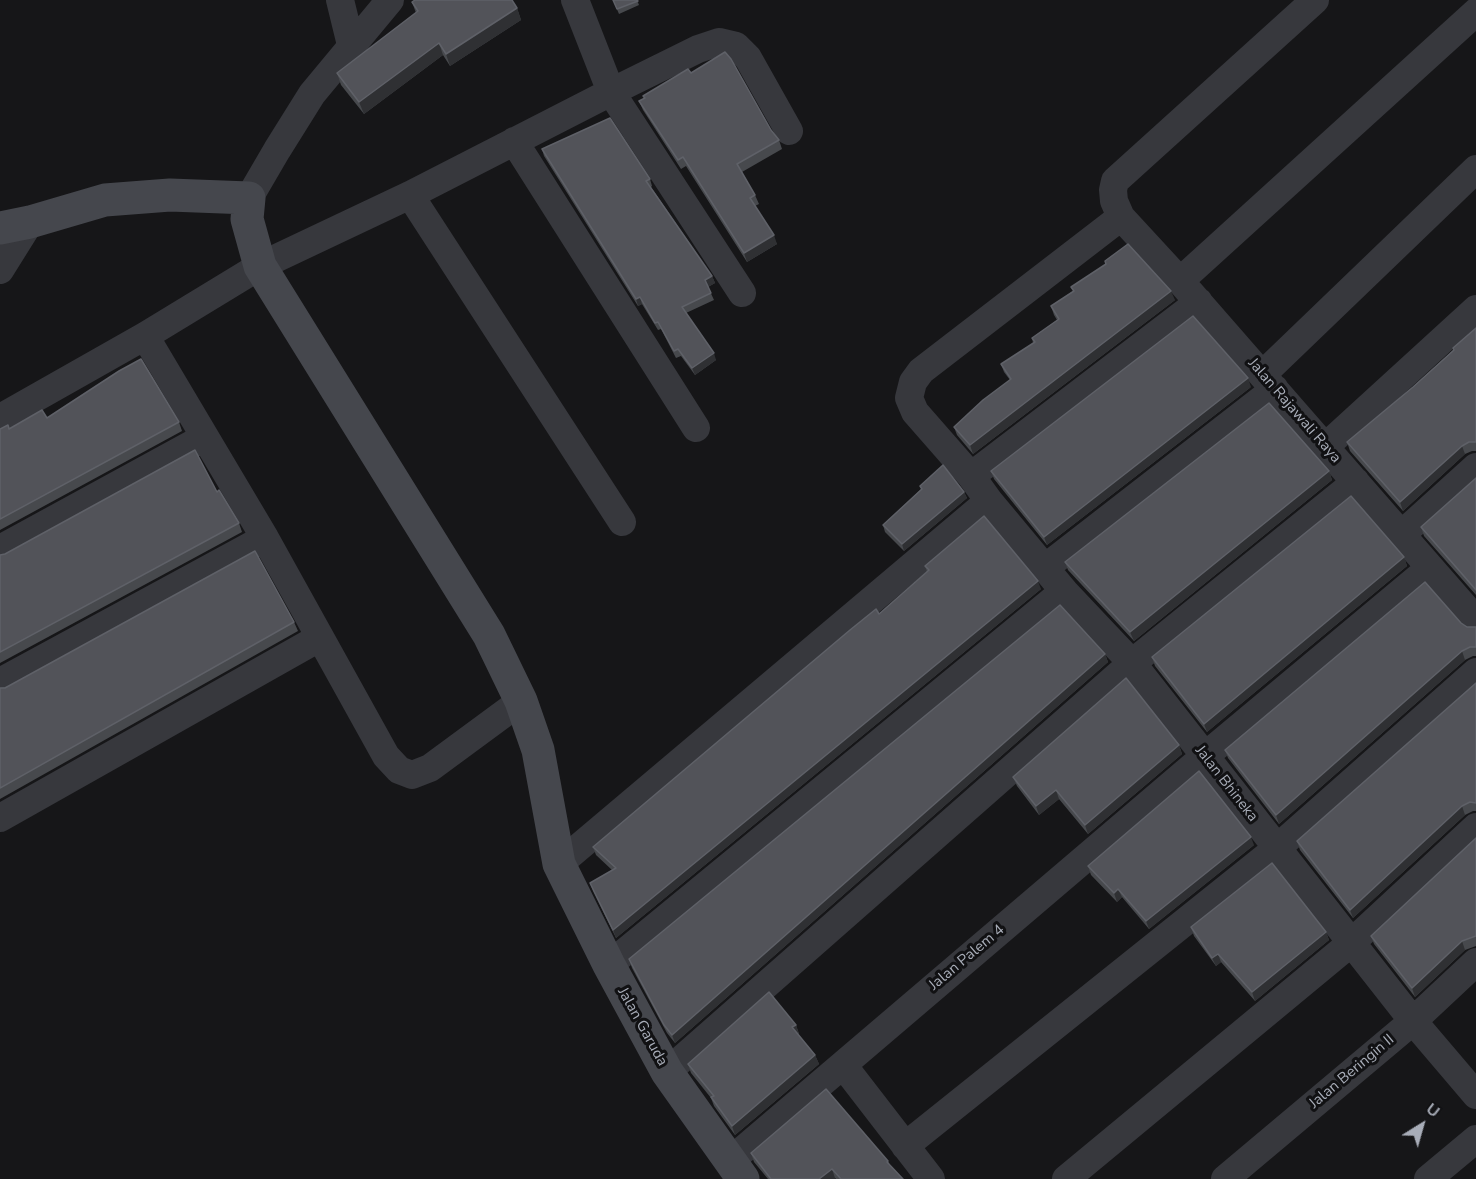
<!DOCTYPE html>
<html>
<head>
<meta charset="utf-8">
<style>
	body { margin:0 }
	#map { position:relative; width:1476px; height:1179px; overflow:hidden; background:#161618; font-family:"Nunito Sans",sans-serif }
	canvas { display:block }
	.north { position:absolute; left:1392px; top:1095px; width:60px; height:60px; -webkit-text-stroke:4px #111113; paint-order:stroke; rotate:37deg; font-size:16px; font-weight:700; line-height:24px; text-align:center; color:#a8adb8 }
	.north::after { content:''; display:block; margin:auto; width:21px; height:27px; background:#a8adb8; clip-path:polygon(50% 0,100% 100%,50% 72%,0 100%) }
</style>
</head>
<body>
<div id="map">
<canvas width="1476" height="1179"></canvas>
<div class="north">U</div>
</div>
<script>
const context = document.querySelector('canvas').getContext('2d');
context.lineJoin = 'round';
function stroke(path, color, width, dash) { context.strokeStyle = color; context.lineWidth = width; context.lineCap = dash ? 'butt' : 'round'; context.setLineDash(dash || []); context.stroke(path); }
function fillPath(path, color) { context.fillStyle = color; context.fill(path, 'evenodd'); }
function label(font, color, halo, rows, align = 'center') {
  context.font = font + ' "Nunito Sans",sans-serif'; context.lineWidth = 6; context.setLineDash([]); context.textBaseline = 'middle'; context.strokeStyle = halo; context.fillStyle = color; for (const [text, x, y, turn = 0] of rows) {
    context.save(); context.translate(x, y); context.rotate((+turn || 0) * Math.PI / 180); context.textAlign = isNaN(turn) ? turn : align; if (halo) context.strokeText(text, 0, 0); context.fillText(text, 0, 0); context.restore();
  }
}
stroke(new Path2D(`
	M340 0 351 45
	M1315 0 1115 181 1113 190 1114 201 1121 217 1180 281 1476 620
	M514 141 696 428
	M410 195 622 522
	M249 198 277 150 312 94 390 0
	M1121 217 921 371 913 382 909 398 915 412 971 476 989 501 1064 591 1132 663 1413 1021 1476 1095
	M0 270 30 222
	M1180 281 1476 12
	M742 293 611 92 698 49 719 42 736 46 748 58 789 131
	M145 336 265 538 386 756 399 770 412 775 430 768 521 701
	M1262 375 1476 169
	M0 418 145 336 260 266 410 195 611 92 575 0
	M1325 447 1476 309
	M971 476 1199 302
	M1402 534 1476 467
	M0 549 205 437
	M1046 567 1275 389
	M0 682 265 538
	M0 818 319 638
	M559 864 989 501
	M609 965 1064 591
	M843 1065 931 1179
	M667 1072 1132 663 1356 482
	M905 1146 1276 849 1476 672
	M730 1161 1205 756 1430 568
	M1066 1179 1351 943 1476 827
	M1225 1179 1413 1021 1476 962
	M1428 1179 1476 1139`), '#37383d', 28);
stroke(new Path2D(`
	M0 228 30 222 105 200 170 195 249 198 247 219 260 266 489 635 521 701 538 750 559 864 609 965 667 1072 743 1179`), '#45474d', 33);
fillPath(new Path2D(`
	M613 0H637L639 5 619 14Z
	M412 2 517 8 521 20 450 66 443 55 364 114 341 85 337 73 416 13Z
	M691 73 771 130 779 140 782 149 742 172 755 195 759 204 755 206 777 244 747 262 686 166 681 169 643 110 639 101 644 99 643 96Z
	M542 149 650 179 652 186 651 187 712 276 715 283 708 287 714 300 686 313 716 360 695 375 681 356 676 358 661 329 658 330 642 304 638 306 544 156Z
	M1105 261 1175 300 973 454 957 435 954 427 1010 380 1004 372 1001 364 1033 343 1032 338 1057 320 1054 315 1051 306 1073 291 1071 287 1106 264Z
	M1476 328V451H1472L1465 454 1403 511 1350 451 1347 442 1413 387 1453 350V348Z
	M1251 387 1047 545 994 479 991 471Z
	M47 418 179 422 182 431 0 530V429H9Z
	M1329 471 1332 480 1134 641 1068 570 1065 562Z
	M1476 478V595L1424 536 1421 527Z
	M920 486 964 492 967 498 904 551 885 532 883 525 921 489Z
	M217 492 239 523 242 532 0 663V555Z
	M1404 557 1407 566 1207 732 1155 666 1152 657Z
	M925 566 1041 589 616 938 593 891 590 883 612 870 596 855 593 847 879 614 927 572Z
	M294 622 298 631 0 799V688Z
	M1461 623 1467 627H1476V656H1473L1465 660 1279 824 1228 758 1225 750Z
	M1105 654 1108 662 675 1043 667 1033 632 968 629 959Z
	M1476 683V811H1473L1465 815 1353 918 1300 850 1297 841Z
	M1179 745 1182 754 1088 834 1059 799 1039 815 1017 786 1013 777Z
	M1476 838V946L1465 950 1415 997 1374 944 1371 936Z
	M1254 845 1149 929 1122 897 1117 902 1091 875 1088 866Z
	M1191 927 1326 932 1329 940 1255 1001 1221 962 1216 966 1194 936Z
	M796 1025 799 1034H798L815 1055 819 1064 735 1135 714 1106 711 1098 691 1073 688 1064Z
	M751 1153 888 1161 890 1165 903 1179H836L835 1178 834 1179H768L754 1162Z`), '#47494d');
fillPath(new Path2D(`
	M517 8 521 20 450 66 446 54Z
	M439 43 443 55 364 114 359 102Z
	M774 235 777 244 747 262 744 253Z
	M712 276 715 283 708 287 705 280Z
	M1171 291 1175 300 973 454 970 445Z
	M640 297 642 304 638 306 636 299Z
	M714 353 716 360 695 375 692 368Z
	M1248 378 1251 387 1047 545 1044 537Z
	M1462 446 1465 454 1403 511 1400 502Z
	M1329 471 1332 480 1134 641 1130 632Z
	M964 492 967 498 904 551 902 544Z
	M1404 557 1407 566 1207 732 1204 724Z
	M1038 581 1041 589 616 938 613 930Z
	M1462 651 1465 660 1279 824 1276 815Z
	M1105 654 1108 662 675 1043 672 1035Z
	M1179 745 1182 754 1088 834 1085 825Z
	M1056 790 1059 799 1039 815 1036 806Z
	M1462 806 1465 815 1353 918 1350 910Z
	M1251 837 1254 845 1149 929 1146 921Z
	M1118 889 1122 897 1117 902 1114 893Z
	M1326 932 1329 940 1255 1001 1252 992Z
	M1462 941 1465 950 1415 997 1412 988Z
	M1218 954 1221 962 1216 966 1212 958Z
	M796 1025 799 1034 796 1036 792 1027Z
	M815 1055 819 1064 735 1135 732 1126Z
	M832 1169 835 1178 834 1179H819Z`), '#2f3033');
const building = new Path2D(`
	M415 0H512L517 8 446 54 439 43 359 102 337 73 418 11 412 2Z
	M613 0H637L638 1 617 9Z
	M725 52 731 59 771 130 779 140 737 164 755 195 750 198 774 235 744 253 683 157 678 160 639 101 645 98 643 96 688 69 691 73Z
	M610 118 650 179 646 181 712 276 705 280 711 293 682 307 714 353 692 368 678 349 674 351 658 322 655 323 640 297 636 299 542 149Z
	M1128 244 1171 291 970 445 954 427 983 400 1011 379 1001 364 1035 342 1032 338 1059 319 1051 306 1074 291 1071 287 1106 264 1105 261Z
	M1193 316 1248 378 1044 537 991 471Z
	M1476 328V442H1469L1462 446 1400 502 1347 442 1413 387 1454 350 1453 348Z
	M141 359 179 422 0 519V429L8 425 9 429 42 410 47 418 119 371Z
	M1269 403 1329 471 1130 632 1065 562Z
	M195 450 217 492 219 490 239 523 0 652V555L5 554Z
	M943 465 964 492 902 544 883 525 922 489 920 486Z
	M1476 478V590L1421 527Z
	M1351 496 1404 557 1204 724 1152 657Z
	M984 516 1038 581 613 930 590 883 616 868 593 847 850 630 876 609 879 614 929 570 925 566Z
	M255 551 294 622 0 788V688H5Z
	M1425 582 1461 623 1467 627H1476V647H1470L1462 651 1276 815 1225 750Z
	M1060 605 1105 654 672 1035 664 1025 629 959Z
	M1126 678 1179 745 1085 825 1056 790 1036 806 1013 777Z
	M1476 683V803L1470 802 1462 806 1350 910 1297 841Z
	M1199 771 1251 837 1146 921 1118 889 1114 893 1088 866Z
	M1476 838V936L1462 941 1412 988 1371 936Z
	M1272 863 1326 932 1252 992 1218 954 1212 958 1191 927Z
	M769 992 796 1025 792 1027 815 1055 732 1126 711 1097 714 1096 688 1064Z
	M826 1089 888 1161 887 1162 903 1179H841L832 1169 819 1179H771L751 1153Z`);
fillPath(building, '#525359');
stroke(building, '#5f6168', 1.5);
label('15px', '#a8adb8', '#111113', [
	["Jalan Rajawali Raya",1294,411,49],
	["Jalan Bhineka",1226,784,52],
	["Jalan Palem 4",967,958,-40],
	["Jalan Garuda",642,1027,61],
	["Jalan Beringin II",1352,1072,-40]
]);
</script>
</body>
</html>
